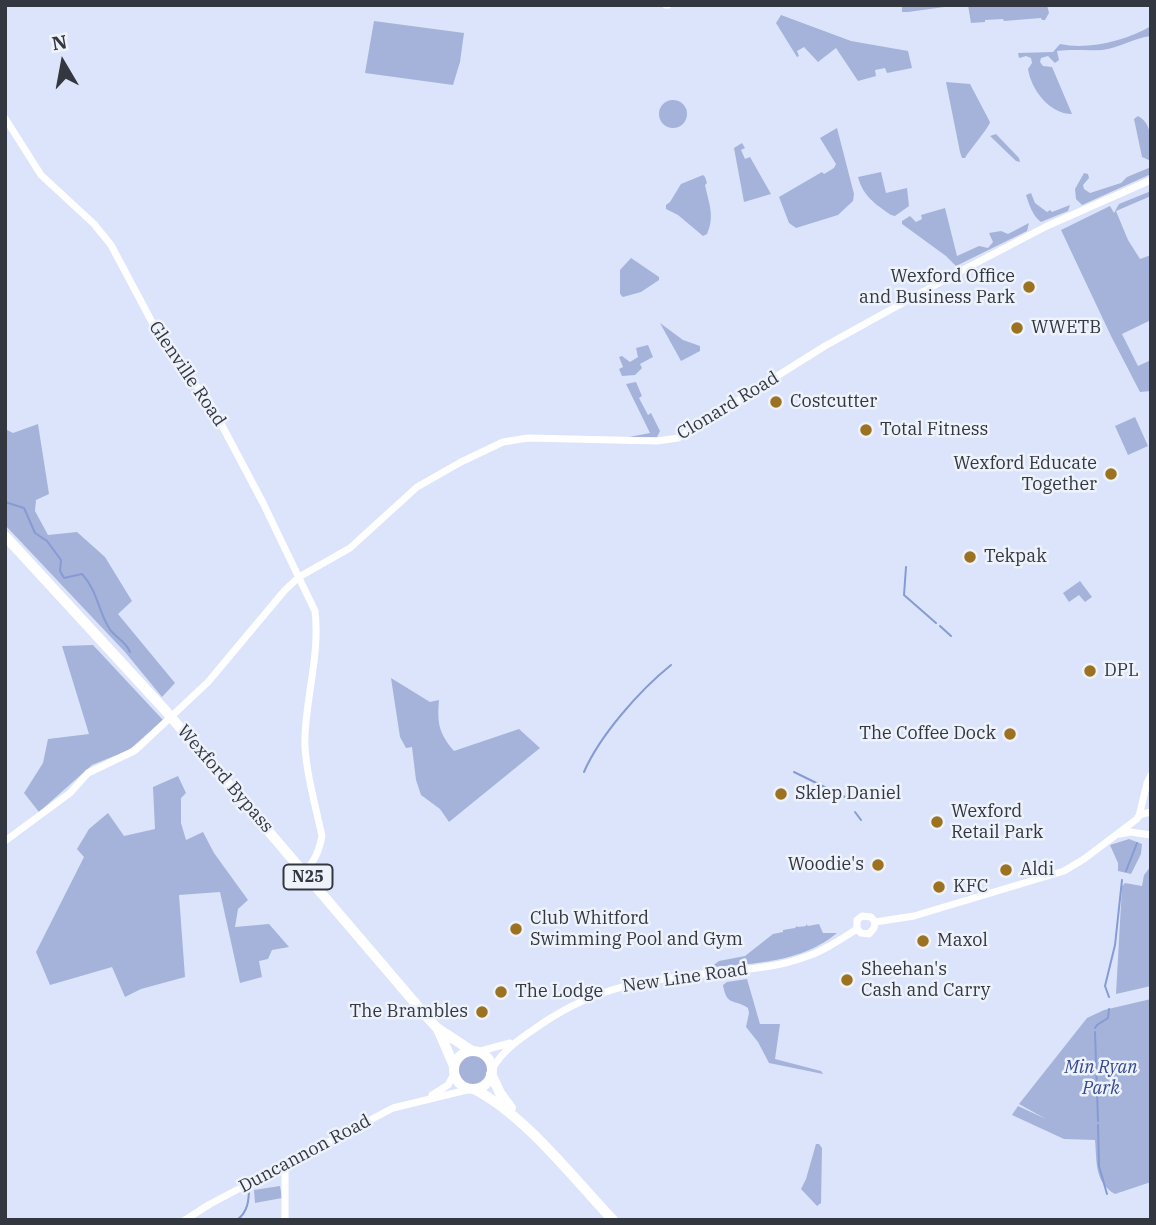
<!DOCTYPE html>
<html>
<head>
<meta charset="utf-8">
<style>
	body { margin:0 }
	#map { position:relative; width:1156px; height:1225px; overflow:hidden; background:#dbe4fb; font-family:"IBM Plex Serif",serif }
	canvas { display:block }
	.frame { position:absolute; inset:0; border:7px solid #333740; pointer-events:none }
	.north { position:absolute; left:28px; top:28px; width:70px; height:70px; -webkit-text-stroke:5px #eef2fb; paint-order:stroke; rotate:350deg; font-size:19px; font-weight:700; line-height:28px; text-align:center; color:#333740 }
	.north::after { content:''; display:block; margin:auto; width:24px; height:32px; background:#333740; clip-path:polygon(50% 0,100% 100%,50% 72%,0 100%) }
</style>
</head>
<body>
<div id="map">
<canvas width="1156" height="1225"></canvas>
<div class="frame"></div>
<div class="north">N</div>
</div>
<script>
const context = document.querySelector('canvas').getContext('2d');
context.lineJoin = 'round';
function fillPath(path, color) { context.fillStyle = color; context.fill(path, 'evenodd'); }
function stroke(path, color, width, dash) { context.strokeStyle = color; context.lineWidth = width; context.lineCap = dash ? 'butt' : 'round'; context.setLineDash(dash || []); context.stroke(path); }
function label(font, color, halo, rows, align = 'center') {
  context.font = font + ' "IBM Plex Serif",serif'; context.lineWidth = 5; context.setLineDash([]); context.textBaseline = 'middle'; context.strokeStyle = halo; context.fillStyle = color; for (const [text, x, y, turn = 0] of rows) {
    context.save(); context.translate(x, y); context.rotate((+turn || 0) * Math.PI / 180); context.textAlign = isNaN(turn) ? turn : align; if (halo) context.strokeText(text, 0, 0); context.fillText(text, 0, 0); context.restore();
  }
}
fillPath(new Path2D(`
	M902 5H959L908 12H902Z
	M968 5H1047L1049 13 1045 20H1042L1041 18 1004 21 1003 19 985 20V22L971 23Z
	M781 15 851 41 908 51 912 68 887 73 885 68 875 70 876 76 858 81 836 48 818 62 804 47 797 51 799 56 797 57 776 23Z
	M374 21 464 33 460 62 453 85 365 73Z
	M1151 26V36C1134 38 1119 48 1102 50 1087 51 1073 49 1057 51L1059 60 1055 63 1048 56 1041 58 1040 62 1043 66 1052 67 1055 74 1072 114C1049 114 1031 89 1028 69L1032 63 1031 58 1026 56 1019 58 1018 53 1053 52 1060 44C1088 50 1126 41 1151 26Z
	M946 82 970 84 990 122C988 129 971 148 965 158H962L960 152Z
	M659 114a14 14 0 1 1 28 0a14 14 0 1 1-28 0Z
	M1138 116C1154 125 1151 145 1151 161L1142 157 1134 119Z
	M837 128 854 194 853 201 838 215 796 228 789 223 779 197 822 172 824 174 834 168 836 164 820 138Z
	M996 134 1019 158 1020 162 1016 161 990 136Z
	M742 143 745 148 741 150 745 159 750 157 771 194 744 202 734 148Z
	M1151 167V174L1082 205 1076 199 1075 189 1084 173 1088 174 1089 178 1083 185 1084 189 1090 193 1121 183 1127 177Z
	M881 172 886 193 907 188 909 206 895 216 891 215C875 204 863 196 858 177Z
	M703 175 705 177 707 183 705 185C709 204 715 216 707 234L703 236 678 215 666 209V205L670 202 681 184Z
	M1151 191V196L1116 211 1128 240 1140 259 1151 255V320L1122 334 1138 366 1151 360V391L1140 392 1111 336 1061 230 1110 206 1114 213 1119 204Z
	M1031 193 1035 203 1047 212 1050 210 1052 212 1070 205 1068 211 1041 222C1033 216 1029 205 1026 195Z
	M945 208 957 256 979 246 988 248 993 242 989 233 1001 231 1008 234 1029 223 1027 231 956 266 946 256 902 224V221L910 216 916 222 922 219 921 215Z
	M631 258 659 277V280L641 292 623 297 620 294V270Z
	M660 323 683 340 700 346V351L681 361Z
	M648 345 653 357 640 364 642 368 635 375 622 376 619 369 623 367 619 357 622 356 630 362 638 357 636 348Z
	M636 382 642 396 639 398 648 415 651 413 660 431 657 437H629L650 433 626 384Z
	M1135 417 1148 446 1128 455 1115 426Z
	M38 424 49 494 36 500 35 511 48 535 77 532 105 557 132 601 118 614 175 683 162 697 125 652 5 525V429L13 433Z
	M1080 581 1092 597 1085 602 1079 595 1069 602 1063 593Z
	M93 645 163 720 129 750 92 765 39 812 24 793 43 763 48 739 89 734 62 646Z
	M391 678 430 702 439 700C437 724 439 733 454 751L519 729 540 748 449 822 440 809 421 795 416 780 412 747 406 748 400 737Z
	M178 776 186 793 181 798V823L186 840 203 832 214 853 248 900 238 909 235 927 269 924 289 947 272 950 268 959 259 961 262 977 240 983 220 892 179 895 185 977 141 989 125 997 112 967 50 985 36 952 84 857 77 849 89 829 108 813 124 836 155 829 153 787Z
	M1129 839 1142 844 1141 854 1131 874 1118 871V863L1110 845Z
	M1151 866V986L1116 994 1122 886 1125 883 1142 886 1144 875Z
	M806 924 808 926 819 924 823 933H837C802 962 754 964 711 967L719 961 745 956 773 934 783 932V930L795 928 797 926 798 927 806 926Z
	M747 979 760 1024H780L775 1059 821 1071 823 1074 769 1063 758 1042 746 1027 749 1013 748 1008C733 998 727 1007 723 985L727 982Z
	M1151 999V1182L1115 1194C1094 1182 1097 1161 1095 1140L1064 1139 1012 1115 1018 1106 1046 1119 1019 1104 1087 1018 1104 1010Z
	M457 1070a16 16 0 1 1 32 0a16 16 0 1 1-32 0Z
	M816 1144H819L822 1148 821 1203 817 1206 801 1189 806 1179Z
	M280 1186 282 1198 255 1203 254 1190Z`), '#a5b3da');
stroke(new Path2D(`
	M5 502 24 508 35 533 47 541 61 560 60 571 64 578 82 574C97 590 98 610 109 628 115 638 126 641 130 652
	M906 567 904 595 936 623
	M940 626 951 636
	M584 772C600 735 640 690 671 665
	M794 772 847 798
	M855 812 861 820
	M1126 871 1137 843
	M1109 997 1105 986 1115 945 1122 880
	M1095 1028 1097 1025 1108 1018 1109 1009
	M1095 1032 1098 1121
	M1098 1125 1099 1166 1107 1194
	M237 1220C248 1212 249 1200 249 1187`), '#869bd4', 2);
stroke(new Path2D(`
	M666 5H668
	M5 118 41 175 94 224 111 245 169 354 208 399 263 503 315 611C320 652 307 693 305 735 303 761 316 808 322 836 319 851 315 861 304 872
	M1139 816 1147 783 1151 775
	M1138 817 1142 814 1151 812
	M1120 834 1131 832 1151 835
	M5 841 70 793 88 773 134 751 141 745 208 682 285 590 299 577 350 548 417 487 461 462 503 442 528 438 657 441 678 438 825 346 955 274 1047 226 1151 180
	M875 922 914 916 1064 871 1084 859 1137 819
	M857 929V920L862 916 871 917 875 922
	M857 929 861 933 869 934 874 928 875 922
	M477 1052 510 1043
	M492 1069C504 1048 524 1036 543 1023 603 983 651 980 721 972 749 969 779 967 805 957 824 951 841 939 857 929
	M432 1095 448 1085 454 1074
	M285 1166V1220
	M185 1220 210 1204 393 1108 471 1089`), '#fff', 7);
stroke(new Path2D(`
	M5 536 165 710 427 1017 437 1028 472 1051
	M438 1029 454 1066
	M454 1070a19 19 0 1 1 38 0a19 19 0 1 1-38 0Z
	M491 1074 500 1093 511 1108
	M474 1089C525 1115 573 1178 613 1220`), '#fff', 10);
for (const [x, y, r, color] of [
	[1029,287,7,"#9c7221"],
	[1017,328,7,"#9c7221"],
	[776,402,7,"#9c7221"],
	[866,430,7,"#9c7221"],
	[1111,474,7,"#9c7221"],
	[970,557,7,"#9c7221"],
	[1090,671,7,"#9c7221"],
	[1010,734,7,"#9c7221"],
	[781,794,7,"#9c7221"],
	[937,822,7,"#9c7221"],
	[878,865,7,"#9c7221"],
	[1006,870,7,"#9c7221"],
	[939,887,7,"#9c7221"],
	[516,929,7,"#9c7221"],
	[923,941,7,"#9c7221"],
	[847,980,7,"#9c7221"],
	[501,992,7,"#9c7221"],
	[482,1012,7,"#9c7221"]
]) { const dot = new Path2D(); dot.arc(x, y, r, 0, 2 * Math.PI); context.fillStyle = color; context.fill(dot); stroke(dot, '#eef2fb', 2.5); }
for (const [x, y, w] of [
	[308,877,49]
]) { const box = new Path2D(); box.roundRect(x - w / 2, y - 12.5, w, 25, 5); context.fillStyle = '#eef2fb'; context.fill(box); stroke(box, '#333740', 2); }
label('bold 16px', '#333740', null, [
	["N25",308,877]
]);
label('18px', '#333740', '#eef2fb', [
	["Wexford Office",1015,277,"right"],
	["and Business Park",1015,298,"right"],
	["WWETB",1031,328],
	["Costcutter",790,402],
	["Total Fitness",880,430],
	["Wexford Educate",1097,464,"right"],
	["Together",1097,485,"right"],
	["Tekpak",984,557],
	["DPL",1104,671],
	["The Coffee Dock",996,734,"right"],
	["Sklep Daniel",795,794],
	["Wexford",951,812],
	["Retail Park",951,833],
	["Woodie's",864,865,"right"],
	["Aldi",1020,870],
	["KFC",953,887],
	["Club Whitford",530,919],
	["Swimming Pool and Gym",530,940],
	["Maxol",937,941],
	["Sheehan's",861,970],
	["Cash and Carry",861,991],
	["The Lodge",515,992],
	["The Brambles",468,1012,"right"]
], 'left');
label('18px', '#333740', '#eef2fb', [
	["Glenville Road",187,374,56],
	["Clonard Road",728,406,-31],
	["Wexford Bypass",225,779,49],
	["New Line Road",685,978,-8],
	["Duncannon Road",305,1154,-28]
]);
label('italic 18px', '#344990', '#eef2fb', [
	["Min Ryan",1101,1068],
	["Park",1101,1089]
]);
</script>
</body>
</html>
